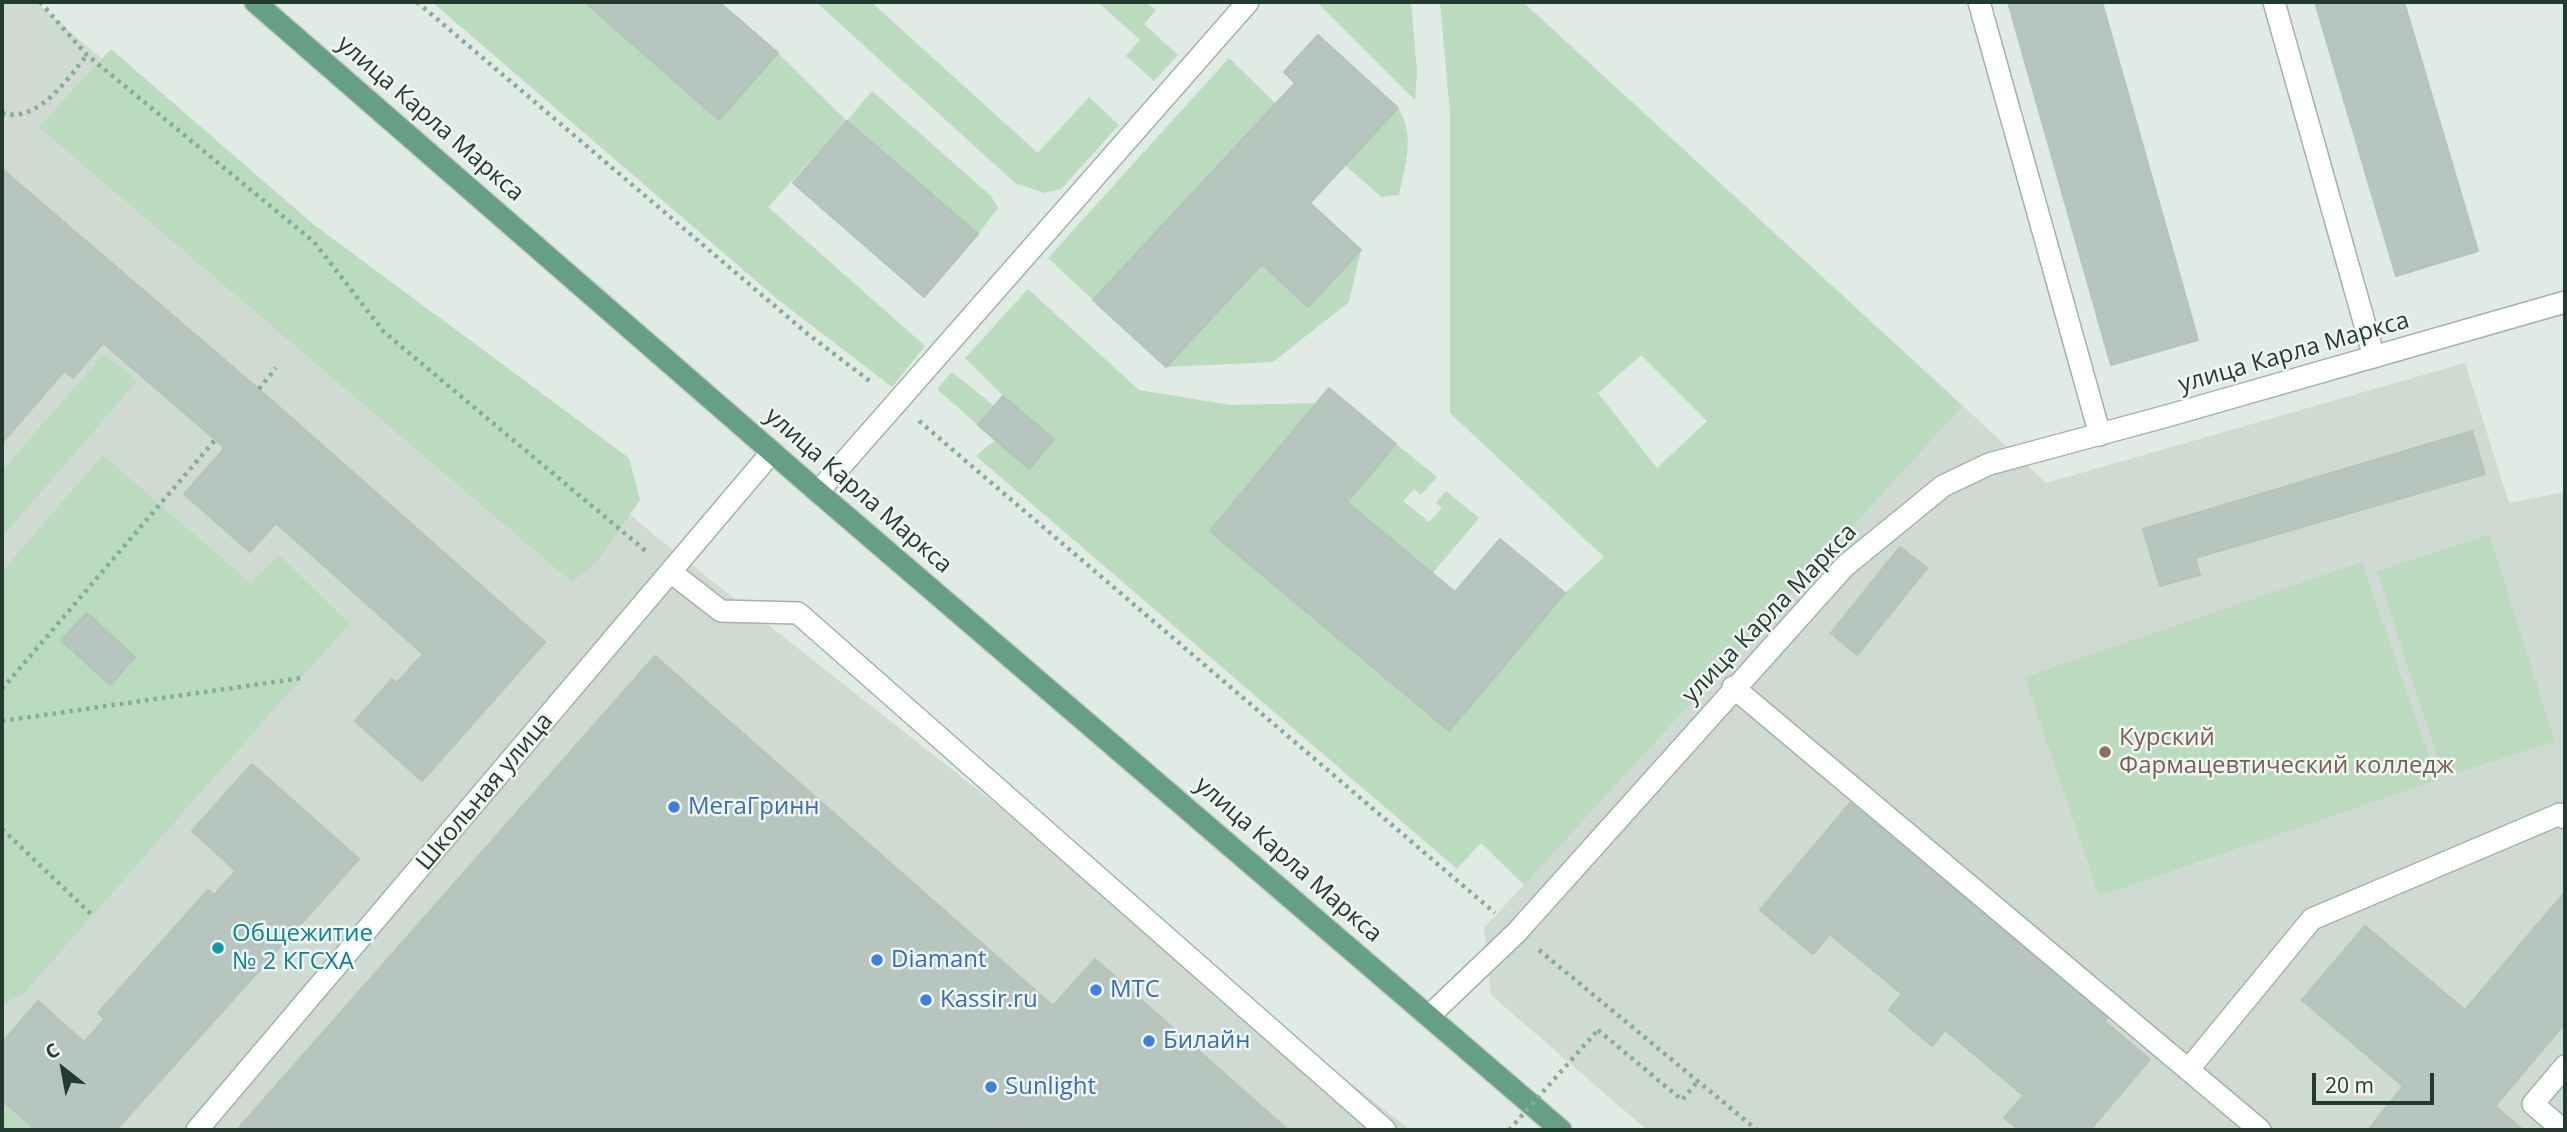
<!DOCTYPE html>
<html>
<head>
<meta charset="utf-8">
<style>
	body { margin:0 }
	#map { position:relative; width:2567px; height:1132px; overflow:hidden; background:#e0ebe5; font-family:"Open Sans",sans-serif }
	canvas { display:block }
	.frame { position:absolute; inset:0; border:4px solid #223a30; pointer-events:none }
	.north { position:absolute; left:28px; top:1034px; width:70px; height:70px; -webkit-text-stroke:5px #f1f7f3; paint-order:stroke; rotate:329deg; font-size:19px; font-weight:700; line-height:28px; text-align:center; color:#223a30 }
	.north::after { content:''; display:block; margin:auto; width:24px; height:32px; background:#223a30; clip-path:polygon(50% 0,100% 100%,50% 72%,0 100%) }
	.scale { position:absolute; left:2312px; top:1073px; width:122px; height:32px; box-sizing:border-box; border:4px solid #223a30; border-top:0; padding-left:9px; font-size:21px; line-height:24px; white-space:nowrap; color:#223a30; -webkit-text-stroke:5px #f1f7f3; paint-order:stroke }
</style>
</head>
<body>
<div id="map">
<canvas width="2567" height="1132"></canvas>
<div class="frame"></div>
<div class="north">С</div>
<div class="scale">20 m</div>
</div>
<script>
const context = document.querySelector('canvas').getContext('2d');
context.lineJoin = 'round';
function fillPath(path, color) { context.fillStyle = color; context.fill(path, 'evenodd'); }
function stroke(path, color, width, dash) { context.strokeStyle = color; context.lineWidth = width; context.lineCap = dash ? 'butt' : 'round'; context.setLineDash(dash || []); context.stroke(path); }
function label(font, color, halo, rows, align = 'center') {
  context.font = font + ' "Open Sans",sans-serif'; context.lineWidth = 5; context.setLineDash([]); context.textBaseline = 'middle'; context.strokeStyle = halo; context.fillStyle = color; for (const [text, x, y, turn = 0] of rows) {
    context.save(); context.translate(x, y); context.rotate((+turn || 0) * Math.PI / 180); context.textAlign = isNaN(turn) ? turn : align; if (halo) context.strokeText(text, 0, 0); context.fillText(text, 0, 0); context.restore();
  }
}
fillPath(new Path2D(`
	M2 2H36L654 535 1410 1130H2Z
	M2465 363 2509 503 2565 492V1130H1647L1491 995 1484 928 1963 406 2046 483Z`), '#cfdad3');
fillPath(new Path2D(`
	M432 2H589L588 4 719 119 778 53 847 121 872 91 991 196 998 208 978 234 847 121 768 207 925 346 892 387 776 298Z
	M816 2H871L1038 153 1089 97 1119 125 1061 189 1044 193 1015 183Z
	M1098 2H1146L1156 10 1144 24 1178 55 1154 81 1126 56 1140 40Z
	M1317 2H1411L1417 71 1415 100Z
	M1440 2H1523L1963 406 1524 885 1481 843 1457 869 976 456 995 440 1029 468 1054 439 1003 396 965 358 1028 289 1139 390 1230 405 1317 403 1210 531 1449 731 1565 593 1604 557 1450 413V114ZM1641 355 1707 421 1657 468 1598 393Z
	M111 49 313 224 629 458 640 500 597 562 572 582 39 127Z
	M1229 58 1276 104 1093 300 1048 258Z
	M1398 108C1416 136 1405 164 1399 195L1381 197 1345 165Z
	M1361 250 1349 302 1273 362 1166 367 1262 264 1308 307Z
	M104 354 137 381 2 537V471Z
	M952 372 994 406 978 425 937 389Z
	M1396 444 1437 477 1421 495 1414 489 1403 501 1429 522 1442 508 1436 503 1446 491 1479 518 1433 573 1347 502Z
	M103 455 251 584 279 555 349 624 23 994 2 1004V572Z
	M2489 535 2555 741 2444 777 2377 571Z
	M2362 562 2437 780 2099 896 2025 677Z
	M2 1100 36 1130H2Z`), '#badbbe');
const building = new Path2D(`
	M589 2H719L778 53 719 120 587 4Z
	M2008 2H2102L2198 340 2111 365Z
	M2315 2H2404L2478 251 2396 276Z
	M1318 35 1398 108 1310 203 1361 250 1308 307 1262 264 1166 367 1093 300 1295 83 1284 72Z
	M847 121 978 234 924 297 793 183Z
	M2 169 269 398 225 448 103 343 73 378 64 371 2 443Z
	M1329 388 1396 444 1347 502 1455 592 1500 539 1565 593 1449 731 1210 531Z
	M1003 396 1054 439 1029 469 978 425Z
	M269 398 545 642 422 781 355 721 392 679 397 683 423 654 276 523 250 552 184 494Z
	M2472 431 2485 474 2195 558 2200 575 2160 586 2143 529Z
	M1900 547 1927 568 1857 655 1831 633Z
	M87 613 135 657 110 685 61 640Z
	M655 656 1053 1006 1095 959 1288 1130H237Z
	M252 764 359 859 116 1130H36L2 1100V1043L38 1001 84 1042 105 1019 98 1013 208 890 214 895 236 871 192 831Z
	M1850 803 1895 840 1821 929 1829 935 1813 954 1760 910Z
	M1896 841 2108 1017 2035 1105 1945 1030 1932 1046 1889 1010 1902 994 1822 928Z
	M2565 892V1023L2495 1106 2523 1130H2368L2403 1086 2302 1000 2365 926 2465 1010Z
	M2105 1022 2150 1059 2090 1130H2019L2004 1118 2022 1097 2034 1107Z`);
fillPath(building, '#b6c5bd');
stroke(building, '#b3c4bb', 2);
const service = new Path2D(`
	M1979 2 2100 435
	M2274 2 2374 357
	M818 492 1248 2
	M672 573 721 611 798 613 1385 1130
	M1733 687 2260 1130
	M2188 1070 2312 919 2560 814 2565 818
	M2563 1130 2533 1104 2565 1066`);
const minor = new Path2D(`
	M1429 1016 1517 932 1845 566 1943 486 1989 464 2167 416 2565 302
	M197 1130 772 452`);
const primary = new Path2D(`
	M255 2 818 492 1561 1130`);
stroke(service, '#a3b2ab', 24);
stroke(minor, '#a3b2ab', 24);
stroke(primary, '#c1c8c5', 24);
stroke(new Path2D(`
	M40 2 87 55 314 242 384 332 647 552
	M417 2 809 335 871 382
	M2 113C38 124 68 78 87 55
	M259 389 276 368
	M919 421 1495 913
	M2 689 215 440
	M2 721 302 678
	M2 829 92 915
	M1539 950 1757 1130
	M1598 1030 1682 1100 1699 1080`), '#82ad99', 4.5, [3.5, 5]);
stroke(service, '#fff', 21);
stroke(minor, '#fff', 21);
stroke(primary, '#669f88', 21);
stroke(new Path2D(`
	M1509 1130 1598 1030`), '#82ad99', 4.5, [3.5, 5]);
for (const [x, y, r, color] of [
	[2105,752,7,"#8d6e63"],
	[674,807,7,"#3f7fe0"],
	[218,948,7,"#0f9aa8"],
	[877,960,7,"#3f7fe0"],
	[1096,990,7,"#3f7fe0"],
	[926,1000,7,"#3f7fe0"],
	[1149,1041,7,"#3f7fe0"],
	[991,1087,7,"#3f7fe0"]
]) { const dot = new Path2D(); dot.arc(x, y, r, 0, 2 * Math.PI); context.fillStyle = color; context.fill(dot); stroke(dot, '#f1f7f3', 2.5); }
label('24px', '#223a30', '#f1f7f3', [
	["улица Карла Маркса",430,119,41],
	["улица Карла Маркса",2294,353,-16],
	["улица Карла Маркса",858,491,41],
	["улица Карла Маркса",1770,614,-46],
	["Школьная улица",485,792,-50],
	["улица Карла Маркса",1288,860,41]
]);
label('24px', '#785e54', '#f1f7f3', [
	["Курский",2119,738],
	["Фармацевтический колледж",2119,766]
], 'left');
label('24px', '#366cbe', '#f1f7f3', [
	["МегаГринн",688,807],
	["Diamant",891,960],
	["МТС",1110,990],
	["Kassir.ru",940,1000],
	["Билайн",1163,1041],
	["Sunlight",1005,1087]
], 'left');
label('24px', '#0d838f', '#f1f7f3', [
	["Общежитие",232,934],
	["№ 2 КГСХА",232,962]
], 'left');
</script>
</body>
</html>
